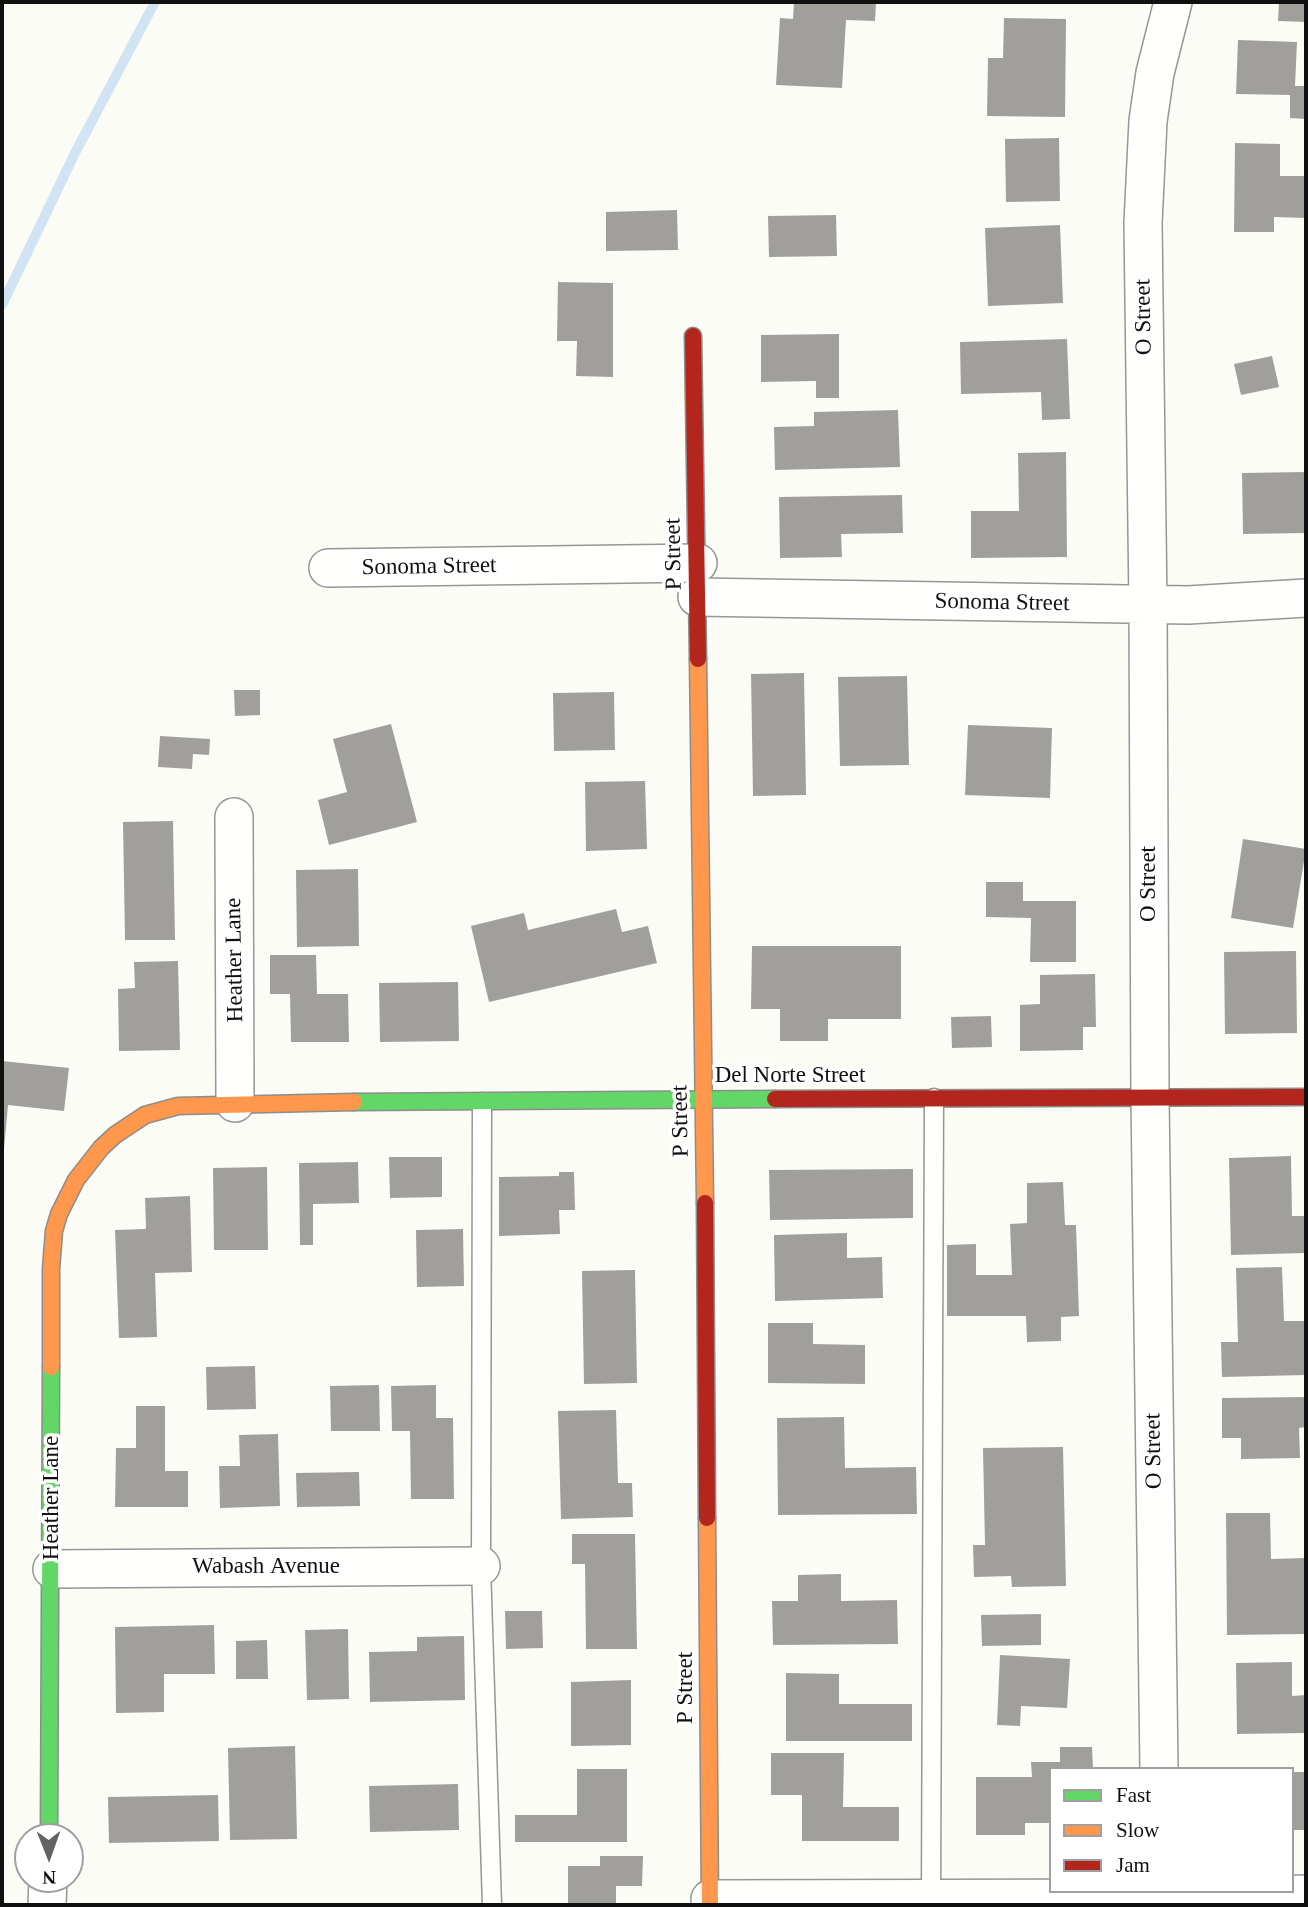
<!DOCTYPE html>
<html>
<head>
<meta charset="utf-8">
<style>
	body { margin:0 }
	#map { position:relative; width:1308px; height:1907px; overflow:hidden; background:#fcfcf7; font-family:Georgia,serif }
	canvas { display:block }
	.frame { position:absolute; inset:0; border:4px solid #101010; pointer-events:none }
	.legend { position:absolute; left:1049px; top:1767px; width:245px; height:126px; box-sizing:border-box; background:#fff; border:2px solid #9f9f9f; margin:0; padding:9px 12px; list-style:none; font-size:21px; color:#101010 }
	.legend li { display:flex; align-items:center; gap:14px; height:35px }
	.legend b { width:35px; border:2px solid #9f9f9f }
	.north { position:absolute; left:14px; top:1823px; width:70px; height:70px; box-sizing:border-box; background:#fff; border:2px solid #9f9f9f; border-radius:50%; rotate:179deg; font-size:19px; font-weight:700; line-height:28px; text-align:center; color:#101010 }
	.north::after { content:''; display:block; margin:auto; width:24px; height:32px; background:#636361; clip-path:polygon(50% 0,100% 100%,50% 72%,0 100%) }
</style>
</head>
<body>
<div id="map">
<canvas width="1308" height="1907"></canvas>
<div class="frame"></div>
<ul class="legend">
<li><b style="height:9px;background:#63d668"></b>Fast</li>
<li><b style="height:9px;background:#ff974d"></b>Slow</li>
<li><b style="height:9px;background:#b3261e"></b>Jam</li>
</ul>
<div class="north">N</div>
</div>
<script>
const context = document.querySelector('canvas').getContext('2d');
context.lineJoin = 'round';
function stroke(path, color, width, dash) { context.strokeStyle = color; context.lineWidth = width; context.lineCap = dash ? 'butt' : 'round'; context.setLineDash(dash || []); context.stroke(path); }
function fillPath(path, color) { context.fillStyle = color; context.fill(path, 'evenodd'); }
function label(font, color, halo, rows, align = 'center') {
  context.font = font + ' Georgia,serif'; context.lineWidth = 7; context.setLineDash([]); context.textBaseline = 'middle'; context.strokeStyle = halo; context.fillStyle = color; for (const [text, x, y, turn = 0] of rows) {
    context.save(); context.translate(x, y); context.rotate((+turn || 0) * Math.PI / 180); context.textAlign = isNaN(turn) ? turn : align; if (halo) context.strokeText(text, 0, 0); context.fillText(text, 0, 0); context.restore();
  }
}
stroke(new Path2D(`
	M2 305 75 153 155 2`), '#d1e4f3', 10);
fillPath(new Path2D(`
	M794 2H876L875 21 846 20 842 88 776 85 780 18 793 19Z
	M1279 2H1306V22L1278 21Z
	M1004 18 1066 19 1065 117 987 116 988 58H1003Z
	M1238 40 1297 42 1295 86H1306V119L1290 118V95L1236 94Z
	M1059 138 1060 201 1006 202 1005 139Z
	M1235 143 1280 144V176H1306V218L1274 217V232H1234Z
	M677 210 678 250 606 251V212Z
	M836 215 837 256 769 257 768 216Z
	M1060 225 1063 303 988 306 985 228Z
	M558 282 613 283V377L576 376 577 341H557Z
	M839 334V398H816V381L761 382V335Z
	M1067 339 1070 419 1042 420 1041 392 961 394 960 342Z
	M1272 356 1279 387 1241 395 1234 364Z
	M898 410 900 467 775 470 774 427 814 426V412Z
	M1066 452 1067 557 971 558V511H1019L1018 453Z
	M1305 472 1306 533 1243 534 1242 473Z
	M902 495 903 533 841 534 842 557 780 558 779 497Z
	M804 673 806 795 753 796 751 674Z
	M907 676 909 765 840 766 838 677Z
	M234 690H260V715L235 716Z
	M614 692 615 750 554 751 553 693Z
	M391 724 417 822 329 845 318 800 347 792 333 739Z
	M968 725 1052 728 1050 798 965 795Z
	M160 736 210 739 209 755 193 754 192 769 158 767Z
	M645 781 647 849 586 851 585 782Z
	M173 821 175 940H125L123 822Z
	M1243 839 1306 849 1293 928 1231 918Z
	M358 869 359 946 297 947 296 870Z
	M986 882H1023V901H1076V962H1030L1031 918 986 917Z
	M616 909 622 932 648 926 657 963 489 1002 471 926 524 913 528 930Z
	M752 946H901V1019H828V1041H780V1009H751Z
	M1296 951 1297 1033 1225 1034 1224 952Z
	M270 955H316L317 994H348L349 1042H291L290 994H270Z
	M178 961 180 1050 119 1051 118 989 135 988 134 962Z
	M1095 974 1096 1027H1083V1050L1020 1051V1005L1040 1004V975Z
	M458 982 459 1041 380 1042 379 983Z
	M991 1016 992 1047 952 1048 951 1017Z
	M2 1061 69 1068 64 1111 8 1105 4 1149H2Z
	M1291 1156 1292 1216H1306V1253L1231 1255 1229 1158Z
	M389 1157H442V1197L390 1198Z
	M358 1162 359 1203 313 1204V1245H300L299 1163Z
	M267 1167 268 1250H214L213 1168Z
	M913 1169V1218L770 1220 769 1170Z
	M559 1172H574L575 1210H559L560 1234 499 1236V1177L559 1176Z
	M1063 1182 1065 1225H1076L1079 1316 1061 1317V1341L1027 1342 1026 1316H947V1245L976 1244V1275H1012L1010 1224 1027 1223V1183Z
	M190 1196 192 1272 155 1273 157 1337 119 1338 115 1230 146 1229 145 1198Z
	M463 1229 464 1286 417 1287 416 1230Z
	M847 1233V1258L882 1257 883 1298 775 1301 774 1235Z
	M1282 1267 1284 1321H1306V1375L1222 1377 1221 1342H1238L1236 1268Z
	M635 1270 637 1383 584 1384 582 1271Z
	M768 1323H813V1344L865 1345V1384L768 1383Z
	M255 1366 256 1409 207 1410 206 1367Z
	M379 1385 380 1431H331L330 1386Z
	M436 1385V1418H453L454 1499H411L410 1431H392L391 1386Z
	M1306 1397V1427L1299 1428 1300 1458 1241 1459V1438H1222V1398Z
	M136 1406H165V1471H188V1507H115L116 1448H136Z
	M616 1410 618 1483H632L633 1517 561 1519 558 1411Z
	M844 1417 845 1468 916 1467 917 1514 778 1515 777 1418Z
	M278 1434 280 1506 220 1508 219 1466H240L239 1435Z
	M1063 1447 1066 1586 1012 1587 1011 1576 974 1577 973 1545H985L983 1448Z
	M359 1472 360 1506 297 1507 296 1473Z
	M1226 1513H1270L1271 1559 1306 1558 1305 1634 1227 1635Z
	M572 1534H635L637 1649H586L585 1564H572Z
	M841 1574V1601L897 1600 898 1644 773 1645 772 1601H798V1575Z
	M505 1611H542L543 1648 506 1649Z
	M1041 1614V1645L982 1646 981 1615Z
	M214 1625 215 1674H164V1712L116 1713 115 1627Z
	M348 1629 349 1699 307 1700 305 1630Z
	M464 1636 465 1700 370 1702 369 1652 417 1651V1637Z
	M267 1640 268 1679H236V1641Z
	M1000 1655 1070 1659 1067 1708 1021 1706 1020 1726 997 1725Z
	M1292 1662V1696L1306 1695V1733L1237 1734 1236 1663Z
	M786 1673 839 1674V1704H912V1741H786Z
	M631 1680V1745L571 1746V1682Z
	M295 1746 297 1839 230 1840 228 1748Z
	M1060 1747H1092L1093 1769H1051V1823H1025V1835H976V1777H1032L1031 1762H1060Z
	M771 1753H844L843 1807H899V1841H802V1795H771Z
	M577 1769H627V1842H515V1815H577Z
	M1292 1772H1306V1830H1292Z
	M458 1784 459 1830 370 1832 369 1786Z
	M218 1795 219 1841 109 1843 108 1797Z
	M600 1856H643L642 1886H616V1905H568V1866H600Z`), '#a09f9c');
const lane = new Path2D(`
	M482 1102 481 1566 492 1905
	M931 1899 934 1098`);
const street = new Path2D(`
	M328 568 698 563
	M697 597 1188 605 1306 598
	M234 817 235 1103
	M52 1569 481 1566
	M1159 1769 1150 1098 1148 605 1143 223 1148 121 1155 73 1173 2
	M710 1899 1161 1898 1306 1894
	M47 1905 48 1879`);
const fast = new Path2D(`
	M354 1102 775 1099
	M49 1837 51 1367`);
const slow = new Path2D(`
	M698 659 705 1203
	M51 1367V1269L54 1231 59 1214 76 1180 101 1148 115 1135 145 1115 178 1106 354 1102
	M707 1518 710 1905`);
const jam = new Path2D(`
	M693 336 698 659
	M775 1099 1306 1097
	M705 1203 707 1518`);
stroke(lane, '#969694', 21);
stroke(street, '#969694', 40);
stroke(fast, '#8d8d8b', 19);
stroke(slow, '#8d8d8b', 19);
stroke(jam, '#8d8d8b', 19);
stroke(lane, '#fffffe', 18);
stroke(street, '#fffffe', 37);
stroke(fast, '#63d668', 16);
stroke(slow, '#ff974d', 16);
stroke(jam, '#b3261e', 16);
label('23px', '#101010', '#fff', [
	["O Street",1144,317,-91],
	["P Street",674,554,-91],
	["Sonoma Street",429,567,-1],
	["Sonoma Street",1002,603,1],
	["O Street",1149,884,-90],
	["Heather Lane",235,960,-91],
	["Del Norte Street",790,1076],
	["P Street",681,1121,-91],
	["O Street",1154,1451,-91],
	["Heather Lane",52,1498,-90],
	["Wabash Avenue",266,1567],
	["P Street",686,1688,-90]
]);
</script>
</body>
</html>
